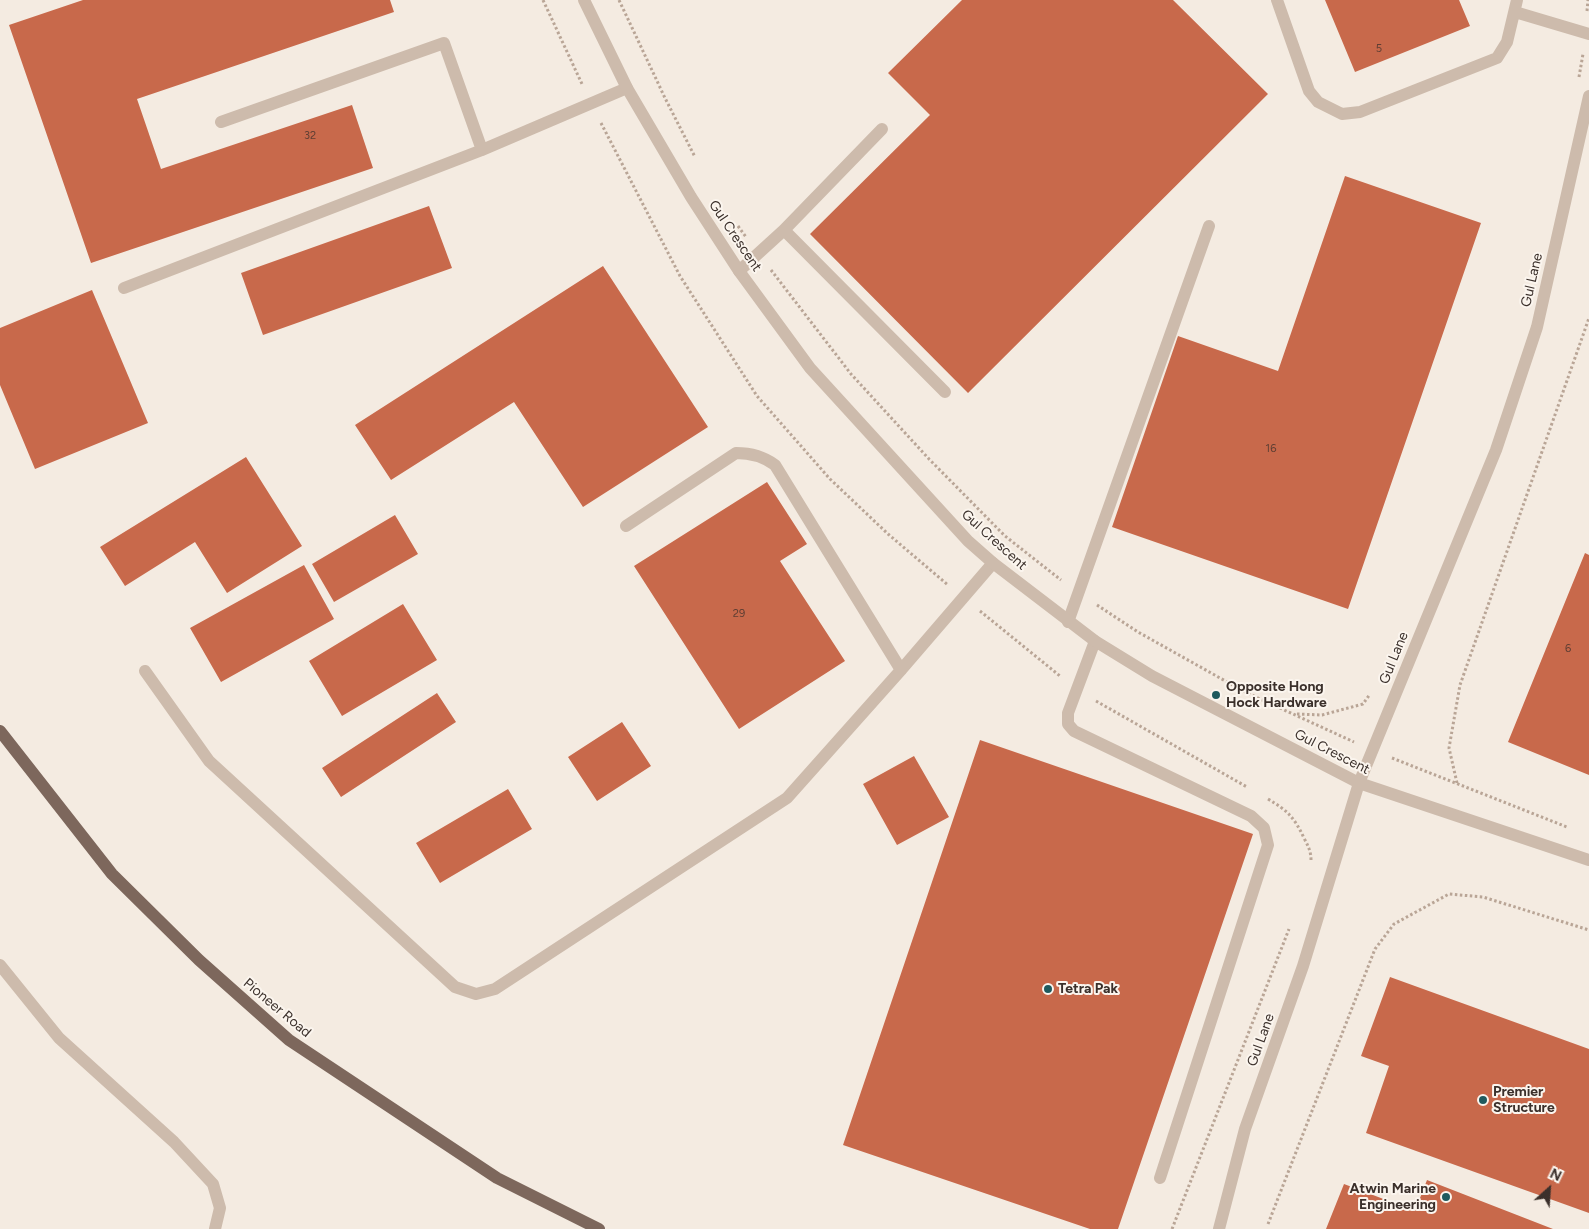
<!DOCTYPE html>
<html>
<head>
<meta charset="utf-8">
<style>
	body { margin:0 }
	#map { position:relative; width:1589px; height:1229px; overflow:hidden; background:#f4ebe1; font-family:Figtree,sans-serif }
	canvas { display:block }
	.north { position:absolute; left:1524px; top:1164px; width:50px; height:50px; -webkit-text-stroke:4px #fbf5ee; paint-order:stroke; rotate:26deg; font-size:14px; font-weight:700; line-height:20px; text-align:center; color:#3b302b }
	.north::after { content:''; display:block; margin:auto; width:18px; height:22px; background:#3b302b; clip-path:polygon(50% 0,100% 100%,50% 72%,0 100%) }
</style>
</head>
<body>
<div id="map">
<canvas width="1589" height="1229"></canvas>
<div class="north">N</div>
</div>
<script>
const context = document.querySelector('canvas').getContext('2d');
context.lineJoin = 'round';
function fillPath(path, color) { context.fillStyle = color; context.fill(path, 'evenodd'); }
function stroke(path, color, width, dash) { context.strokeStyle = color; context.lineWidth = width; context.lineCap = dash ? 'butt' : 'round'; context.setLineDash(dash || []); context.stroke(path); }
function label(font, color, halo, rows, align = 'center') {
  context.font = font + ' Figtree,sans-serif'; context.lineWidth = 4; context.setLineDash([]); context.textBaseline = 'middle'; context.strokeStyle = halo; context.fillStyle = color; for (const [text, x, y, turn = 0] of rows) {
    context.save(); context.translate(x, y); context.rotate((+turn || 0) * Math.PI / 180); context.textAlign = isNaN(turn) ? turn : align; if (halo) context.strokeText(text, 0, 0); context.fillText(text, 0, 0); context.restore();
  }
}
fillPath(new Path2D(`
	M83 0H390L394 12 137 99 161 169 352 105 373 168 91 263 9 25Z
	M962 0H1173L1268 94 968 393 810 234 930 115 888 73Z
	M1325 0H1459L1470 26 1355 72Z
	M1345 176 1481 223 1348 609 1112 527 1178 336 1278 371Z
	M429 206 452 268 263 335 241 273Z
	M603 266 708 427 583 507 514 402 391 480 355 425Z
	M92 290 148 423 35 469 0 385V328Z
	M246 457 302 546 227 593 195 542 125 586 100 547Z
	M767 482 807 544 780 561 845 661 739 729 634 566Z
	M395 515 418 554 334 602 312 564Z
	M1585 553 1589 555V775L1508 742Z
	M304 565 334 619 221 682 190 628Z
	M403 604 437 660 342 716 309 661Z
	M437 693 456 722 341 797 322 768Z
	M622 722 651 766 597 801 568 757Z
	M980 740 1253 834 1118 1229H1090L843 1145Z
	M914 756 949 817 897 845 863 784Z
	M508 789 532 829 440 883 416 843Z
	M1390 977 1589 1049V1213L1366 1133 1389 1066 1361 1056Z
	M1427 1180 1553 1229H1326L1344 1184 1415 1211Z`), '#c8694b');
stroke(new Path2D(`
	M543 0 582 84
	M619 0 665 98 695 157
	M1587 11 1588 0
	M1579 77 1583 54
	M601 123 680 276 757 396 830 479 888 534 948 585
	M738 226 746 237
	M771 270 851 374 929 459 1005 536 1061 580
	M1097 605 1138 632 1245 692 1354 742
	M980 611 1060 676
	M1096 701 1247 787
	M1297 714 1322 715 1363 704 1370 694
	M1392 758 1567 827
	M1457 783 1449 748 1460 685 1589 318
	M1268 799C1288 811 1294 817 1304 838 1308 846 1311 851 1311 860
	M1268 1224 1375 949 1394 924 1449 894 1483 897 1589 930
	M1172 1229 1289 929`), '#b9a596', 3, [2.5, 2.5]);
stroke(new Path2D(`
	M1277 0 1309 91 1318 102 1342 114 1360 112 1497 58 1507 42 1517 0
	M1515 12 1589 34
	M221 122 444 43 482 150
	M784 230 945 392
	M739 271 784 230 882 129
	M124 288 482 150 627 88
	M626 526 736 453C751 453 763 456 775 465L901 670
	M1068 622 1209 226
	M1095 641 1068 713V724L1074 731 1251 816 1264 828 1268 845 1160 1178
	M145 671 209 761 455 987 476 994 495 989 787 798 901 670 993 563
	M0 965 59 1038 174 1142 213 1184 220 1208 215 1229`), '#cdbbac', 12);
stroke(new Path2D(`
	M584 0 627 88 691 197 739 271 810 368 968 541 993 563 1095 641 1152 676 1359 783 1589 860
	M1219 1229 1245 1129 1303 966 1359 783 1496 450 1537 327 1589 96`), '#cdbbac', 12);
stroke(new Path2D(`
	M0 731 112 874 199 960 289 1040 497 1178 599 1229`), '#7d675c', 12);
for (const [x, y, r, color] of [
	[1216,695,5,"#1f5a5e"],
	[1048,989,5,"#1f5a5e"],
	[1483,1100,5,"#1f5a5e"],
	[1446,1197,5,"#1f5a5e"]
]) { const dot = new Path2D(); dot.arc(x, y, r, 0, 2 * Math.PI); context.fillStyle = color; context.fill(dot); stroke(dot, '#fbf5ee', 2); }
label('11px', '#5e3e33', null, [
	["5",1379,49],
	["32",310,136],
	["16",1271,449],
	["29",739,614],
	["6",1568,649]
]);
label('14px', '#3b302b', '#fbf5ee', [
	["Gul Crescent",735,236,56],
	["Gul Lane",1532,280,-77],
	["Gul Crescent",994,540,42],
	["Gul Lane",1394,658,-68],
	["Gul Crescent",1332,752,27],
	["Pioneer Road",277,1008,40],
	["Gul Lane",1261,1040,-70]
]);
label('bold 14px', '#3b302b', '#fbf5ee', [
	["Opposite Hong",1226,687],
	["Hock Hardware",1226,703],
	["Tetra Pak",1058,989],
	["Premier",1493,1092],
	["Structure",1493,1108],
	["Atwin Marine",1436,1189,"right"],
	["Engineering",1436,1205,"right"]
], 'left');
</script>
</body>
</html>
